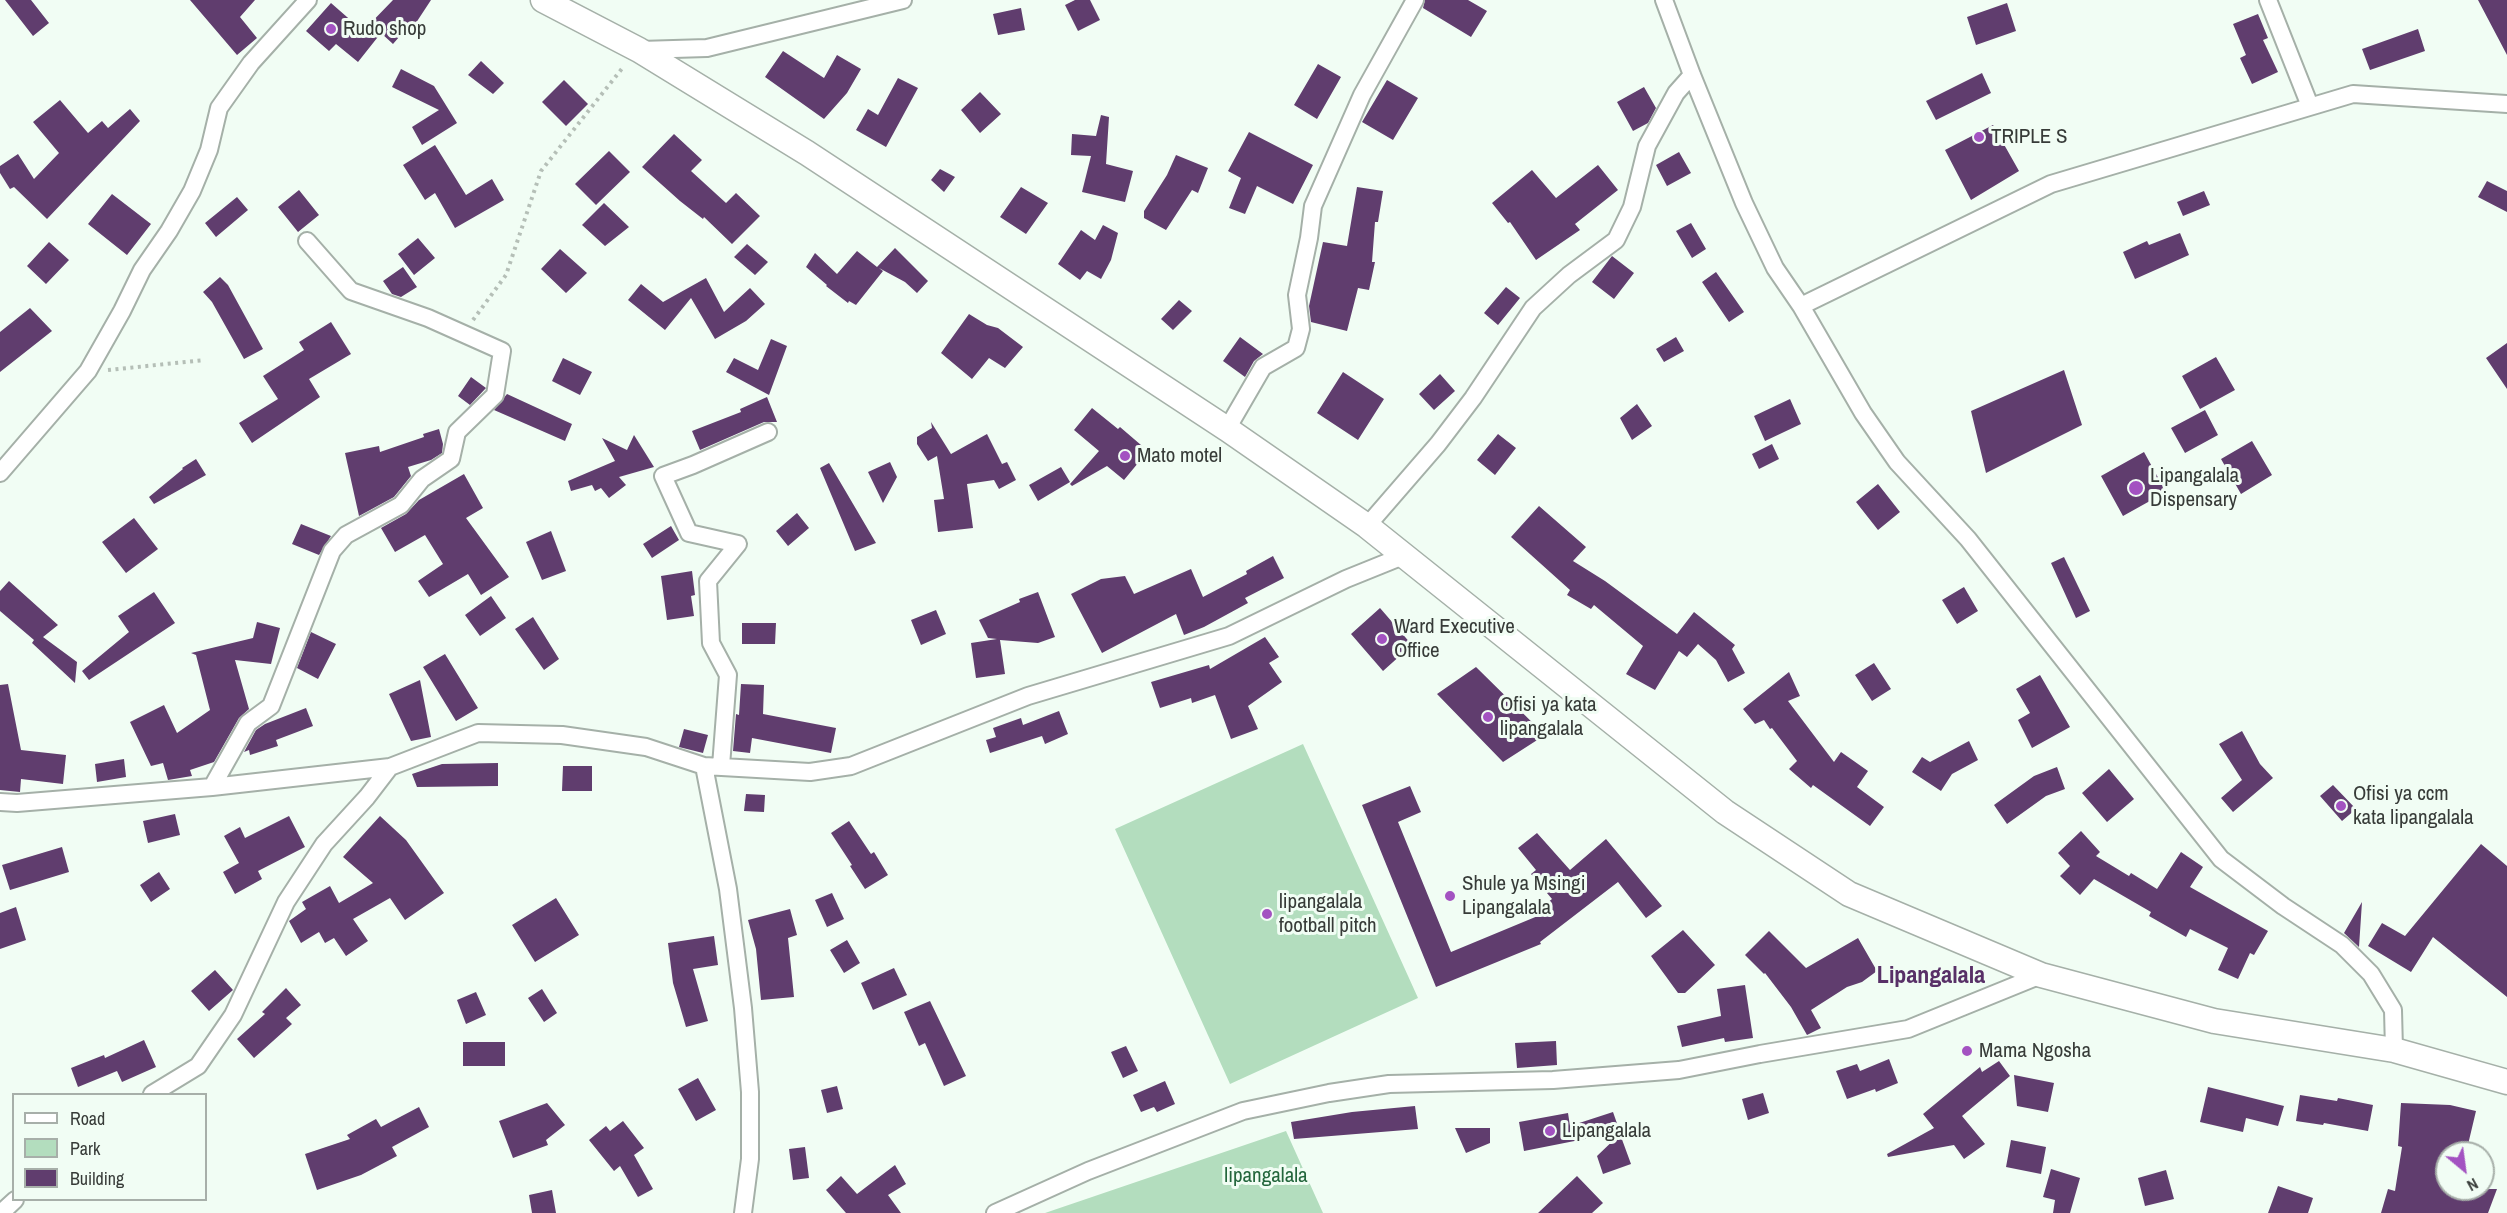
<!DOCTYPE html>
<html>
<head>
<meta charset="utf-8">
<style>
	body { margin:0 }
	#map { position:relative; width:2507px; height:1213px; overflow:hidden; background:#f1fdf4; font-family:"Archivo Narrow",sans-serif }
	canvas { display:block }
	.legend { position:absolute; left:12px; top:1093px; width:195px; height:108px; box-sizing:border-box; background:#f1fdf4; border:2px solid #a7afa9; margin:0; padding:8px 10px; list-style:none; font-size:18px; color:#373b38 }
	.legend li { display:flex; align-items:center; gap:12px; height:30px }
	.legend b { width:30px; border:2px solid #a7afa9 }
	.north { position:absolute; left:2435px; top:1141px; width:60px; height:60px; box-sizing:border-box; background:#f1fdf4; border:2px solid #a7afa9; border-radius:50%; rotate:151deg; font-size:16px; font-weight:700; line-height:24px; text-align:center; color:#373b38 }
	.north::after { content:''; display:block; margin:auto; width:21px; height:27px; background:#a352c1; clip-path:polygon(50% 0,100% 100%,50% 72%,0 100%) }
</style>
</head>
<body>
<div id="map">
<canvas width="2507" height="1213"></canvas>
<ul class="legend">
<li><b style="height:8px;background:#fff"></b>Road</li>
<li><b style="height:16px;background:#b3ddbe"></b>Park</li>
<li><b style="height:16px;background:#603d6e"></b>Building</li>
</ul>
<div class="north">N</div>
</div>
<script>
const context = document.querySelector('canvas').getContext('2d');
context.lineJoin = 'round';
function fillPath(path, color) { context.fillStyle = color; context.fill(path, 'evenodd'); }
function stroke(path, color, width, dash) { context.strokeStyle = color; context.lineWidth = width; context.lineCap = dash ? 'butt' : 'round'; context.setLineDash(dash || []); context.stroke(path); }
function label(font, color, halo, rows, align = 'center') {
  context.font = font + ' "Archivo Narrow",sans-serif'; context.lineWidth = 6; context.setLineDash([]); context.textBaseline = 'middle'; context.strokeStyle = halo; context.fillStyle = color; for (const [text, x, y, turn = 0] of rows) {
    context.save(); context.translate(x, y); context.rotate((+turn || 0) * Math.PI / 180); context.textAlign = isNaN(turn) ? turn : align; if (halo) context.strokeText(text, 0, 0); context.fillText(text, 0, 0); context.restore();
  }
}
fillPath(new Path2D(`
	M1303 744 1418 998 1230 1084 1115 829Z
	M1286 1131 1323 1213H1045Z`), '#b3ddbe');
fillPath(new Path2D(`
	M5 0H31L49 23 33 36Z
	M190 0H255L240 17 257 38 237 55Z
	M393 0H431L410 32 406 29 393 44 381 33 358 62 336 44 329 51 306 31 331 3 363 31Z
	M1075 0H1090L1100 20 1078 31 1065 5Z
	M1425 0H1468L1487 11 1471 37 1423 8Z
	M2478 0H2507V55Z
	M2007 3 2016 31 1976 45 1967 17Z
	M1021 8 1025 30 998 35 993 14Z
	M2258 14 2268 38 2263 40 2278 72 2252 84 2240 58 2246 55 2233 24Z
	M2418 29 2425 51 2370 70 2362 49Z
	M783 51 824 78 837 55 861 69 847 93 824 119 765 77Z
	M481 61 504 83 493 94 468 75Z
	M1318 64 1341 77 1317 119 1294 105Z
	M401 69 434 86 457 123 422 145 412 127 439 110 392 87Z
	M1982 73 1991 93 1936 120 1926 101Z
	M898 78 918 88 886 147 856 130 868 109 878 115Z
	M564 80 588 104 566 126 542 102Z
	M1387 80 1418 98 1393 140 1362 122Z
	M1644 87 1656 108 1648 123 1633 131 1617 102Z
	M980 92 1001 114 980 133 961 110Z
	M60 100 88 133 102 121 108 128 130 109 140 121 47 219 14 187 10 189 0 173V166L18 154 34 179 59 153 33 122Z
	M1101 115 1109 117 1106 164 1133 171 1125 202 1082 192 1091 156 1071 155 1072 134 1096 136Z
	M1993 125 2019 171 1971 200 1945 150Z
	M1249 132 1313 165 1293 204 1257 186 1245 214 1229 208 1241 178 1228 171Z
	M674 134 702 160 691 171 726 203 736 193 760 216 732 244 704 217 703 219 680 201 642 167Z
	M435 145 466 195 492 179 504 200 455 228 435 193 425 200 403 165Z
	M609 151 630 172 596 205 575 184Z
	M1679 152 1691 173 1667 186 1656 165Z
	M1176 155 1208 168 1198 193 1192 190 1166 230 1144 218V211L1167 175Z
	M1598 165 1618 190 1575 224 1580 230 1536 260 1510 222 1508 223 1492 203 1532 170 1556 198Z
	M940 169 955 177 944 192 931 180Z
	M2487 181 2507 191V212L2478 197Z
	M1021 187 1048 203 1026 234 1000 217Z
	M1357 187 1383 191 1378 222H1375L1372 262H1375L1369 290 1358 288 1347 331 1311 322 1309 306 1323 242 1347 246Z
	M299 190 319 215 298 232 278 207Z
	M2204 191 2210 205 2183 216 2177 202Z
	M112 194 151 224 127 255 88 224Z
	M237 197 248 210 216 237 205 223Z
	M604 203 629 227 605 246 582 225Z
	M1691 223 1706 249 1692 258 1676 231Z
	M1103 225 1118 233 1111 260 1101 279 1087 271 1080 280 1058 264 1081 230 1095 240Z
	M2180 233 2189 255 2135 279 2123 252 2147 241 2149 245Z
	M418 238 435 258 414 275 398 254Z
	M49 242 69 260 46 284 27 266Z
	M747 244 768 262 755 275 734 257Z
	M895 248 928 281 917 293 905 282 879 268 883 271 856 305 849 301 848 303 826 286 827 285 806 267 815 253 837 274 857 251 877 267Z
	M560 249 587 273 566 293 541 269Z
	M1612 256 1634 273 1614 299 1592 282Z
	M403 267 417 287 401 297 392 294 383 281Z
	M1716 272 1744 312 1729 322 1702 282Z
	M220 277 228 285 263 349 244 359 212 302 203 292Z
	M706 278 724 312 750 288 765 304 746 321 715 339 691 298 665 330 628 300 641 284 663 302Z
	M1506 287 1520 298 1498 325 1484 313Z
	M1179 300 1192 311 1173 330 1161 319Z
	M30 308 52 331 0 372V332Z
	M969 314 987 325 998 328 1023 347 1005 368 989 358 972 379 941 353Z
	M331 322 351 354 309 379 320 397 252 443 239 423 278 399 263 376 304 350 299 342Z
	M1240 337 1263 354 1254 361 1245 377 1223 361Z
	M1676 337 1684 351 1664 362 1656 349Z
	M771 339 787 346 769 395 726 372 734 358 758 370Z
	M2507 343V389L2486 358Z
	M2216 357 2235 390 2200 409 2182 376Z
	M563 358 592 372 580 395 552 381Z
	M2064 370 2082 425 1986 473 1971 411Z
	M1343 372 1384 399 1358 440 1317 413Z
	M1440 374 1455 391 1434 410 1419 394Z
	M471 377 486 388 470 405 458 396Z
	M507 394 572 424 565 441 494 410Z
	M767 397 777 422H764L700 450 692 431 741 412 740 409Z
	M1790 399 1801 424 1765 441 1754 416Z
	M1637 404 1652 426 1632 440 1620 418Z
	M1092 408 1118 429 1120 427 1148 451 1124 480 1107 466 1072 486 1070 484 1099 451 1074 430Z
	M2205 410 2218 435 2185 453 2171 428Z
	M931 422 951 454 987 434 1002 464 1007 462 1016 480 999 489 994 480 967 484 973 528 938 532 934 500 944 499 937 456 928 461 917 444V437L932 428Z
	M439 429 443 444 442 453 431 460 408 467 411 476 394 497 359 516 345 453 379 446 380 452 424 437 423 434Z
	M1498 434 1516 448 1495 475 1477 460Z
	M634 435 654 467 619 477 626 485 609 498 601 488 595 491 592 485 571 491 568 481 615 461 602 438 627 450Z
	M2252 441 2272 475 2241 494 2221 459Z
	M1772 444 1779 459 1759 469 1752 454Z
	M2144 452 2166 492 2123 516 2101 476Z
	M196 459 206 475 154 504 149 497 183 469 182 468Z
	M890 462 897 477 883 503 868 472Z
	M829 463 876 543 855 551 820 468Z
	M1061 467 1070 482 1038 501 1029 485Z
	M464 474 483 508 466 518 509 577 481 595 468 574 429 597 418 581 443 564 425 535 395 552 381 528 406 514 419 500Z
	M1878 484 1900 512 1878 530 1856 502Z
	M1539 506 1586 547 1573 561 1605 581 1677 634 1694 612 1735 645 1732 649 1745 673 1728 682 1716 660 1698 644 1687 657 1679 651 1655 690 1626 674 1643 646 1594 605 1591 609 1567 595 1570 590 1511 537Z
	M797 513 809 528 788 546 776 531Z
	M134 518 158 549 126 573 102 542Z
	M301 524 331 536 319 555 292 544Z
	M671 526 679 540 652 558 643 544Z
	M551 531 566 571 542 580 526 542Z
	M1273 556 1284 578 1245 598 1248 603 1204 627 1184 635 1176 614 1102 653 1071 594 1101 579 1125 576 1134 594 1191 569 1203 597 1247 574 1246 571Z
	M2064 557 2090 611 2076 618 2051 563Z
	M692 571 695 595 691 596 694 616 667 620 661 576Z
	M9 581 58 625 43 637 77 662 75 683 32 643 34 640 0 611V591Z
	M1964 587 1978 611 1957 624 1942 600Z
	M154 592 175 623 89 680 82 671 129 632 118 616Z
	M1038 592 1055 637 1038 643 1000 640 1005 674 976 678 971 643 997 639 988 638 979 620 1020 602 1019 599Z
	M491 596 506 618 480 636 465 615Z
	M1380 608 1412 645 1383 671 1351 634Z
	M936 610 946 634 921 645 911 620Z
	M533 617 559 659 544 670 515 629Z
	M257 622 280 628 271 664 235 660 249 709 239 718 214 762 190 770 192 776 168 780 163 763 151 766 130 722 164 705 177 733 210 710 196 655 191 653 253 638Z
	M742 623H776L775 644H742Z
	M311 632 336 644 318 679 297 668Z
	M1265 637 1279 657 1269 663 1282 682 1248 706 1258 729 1231 739 1215 695 1192 703 1191 698 1160 708 1151 682 1209 665 1210 669Z
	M445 654 478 708 456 721 423 667Z
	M1874 663 1891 689 1872 701 1855 675Z
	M1476 667 1545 735 1503 762 1437 694Z
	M1789 672 1800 696 1788 701 1834 762 1841 752 1868 771 1857 787 1884 807 1870 826 1813 785 1811 788 1789 769 1797 761 1772 728 1770 729 1764 720 1755 724 1743 709Z
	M2040 675 2070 727 2032 748 2018 720 2030 713 2016 689Z
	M420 680 431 737 411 741 389 694Z
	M8 684 21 750 66 755 63 784 21 779 20 792 0 790V685Z
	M741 684 764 685 763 714 836 728 831 753 752 738 750 753 733 751 736 714 739 715Z
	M306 708 313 726 276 740 278 746 250 755 249 750 244 752 256 730 265 724Z
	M1059 711 1068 734 1045 744 1042 736 990 753 986 740 996 737 993 728 1021 718 1023 725Z
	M684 729 708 735 703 753 679 747Z
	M2242 731 2260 764 2273 778 2233 812 2221 798 2242 780 2219 744Z
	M1969 741 1978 760 1952 774 1941 791 1912 772 1922 757 1930 762Z
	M124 759 126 777 97 782 95 764Z
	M498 763V786L417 787 412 774 442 764Z
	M563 766H592V791H562Z
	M2057 767 2065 789 2046 796 2007 824 1994 805 2034 776Z
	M2109 769 2134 799 2107 822 2082 793Z
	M2333 785 2356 809 2342 821 2320 796Z
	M1410 786 1421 812 1398 822 1451 952 1545 913 1541 908 1552 899 1531 874 1536 870 1518 848 1537 833 1570 870 1606 839 1662 906 1646 918 1618 882 1540 942 1541 944 1436 987 1362 805Z
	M746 794 765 795 764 812 744 811Z
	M175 814 180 835 148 843 143 821Z
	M289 816 305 847 258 871 262 879 235 894 223 872 239 863 224 836 240 827 245 838Z
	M380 816 406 840 444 893 405 920 390 898 353 919 368 941 346 956 334 938 325 943 319 932 301 943 289 921 306 909 302 902 330 886 339 903 373 883 343 857Z
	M849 821 871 854 874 852 888 875 865 889 850 866 852 865 831 833Z
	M2081 831 2100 852 2096 856 2129 876 2131 873 2157 889 2181 852 2203 867 2190 887 2268 931 2254 955 2250 953 2238 979 2218 970 2228 948 2190 929 2186 937 2149 916 2151 912 2094 879 2080 895 2060 876 2070 866 2058 853Z
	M2481 844 2507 866V997L2433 937 2411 972 2368 946 2382 923 2405 936Z
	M62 847 69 872 10 890 2 865Z
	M159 872 170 889 151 902 140 885Z
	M832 893 844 919 827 927 815 900Z
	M556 898 579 935 535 962 512 925Z
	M2362 902 2359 947 2344 933Z
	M16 907 26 940 0 949V913Z
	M790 909 797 935 788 938 794 997 761 1000 756 949 748 920Z
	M1683 930 1715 965 1685 993H1678L1651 956Z
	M1769 931 1806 968 1858 938 1877 971 1862 982 1847 987 1811 1010 1821 1028 1807 1035 1791 1007 1765 973 1764 974 1745 955Z
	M714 936 718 965 693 969 708 1021 686 1027 673 983 668 943Z
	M847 940 860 963 844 973 830 950Z
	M894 968 907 995 873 1010 861 983Z
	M215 970 233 990 209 1011 191 991Z
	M1745 985 1753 1038 1725 1042 1724 1038 1682 1047 1677 1026 1721 1016 1717 989Z
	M286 988 301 1005 286 1018 292 1024 254 1058 237 1039 265 1014 262 1012Z
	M542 989 557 1013 544 1022 528 998Z
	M476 992 486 1015 466 1024 457 1000Z
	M930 1001 966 1076 944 1086 925 1043 919 1046 904 1012Z
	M144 1040 156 1067 122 1082 117 1071 78 1087 71 1068 104 1055 105 1058Z
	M1556 1041 1557 1065 1517 1068 1515 1043Z
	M463 1042H505V1066H463Z
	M1126 1046 1138 1071 1123 1078 1111 1052Z
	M1889 1059 1898 1083 1876 1092 1875 1089 1847 1099 1836 1071 1857 1064 1860 1071Z
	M1999 1061 2010 1076 1962 1116 1985 1144 1964 1159 1954 1145 1888 1157 1887 1154 1934 1128 1923 1114 1980 1067 1982 1072Z
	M2014 1075 2054 1083 2048 1112 2017 1106Z
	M698 1078 716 1110 696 1121 678 1089Z
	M1165 1081 1175 1104 1157 1112 1154 1107 1141 1112 1133 1095Z
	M837 1086 843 1109 827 1113 821 1090Z
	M2208 1087 2284 1106 2278 1126 2246 1118 2243 1132 2200 1122Z
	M1763 1093 1769 1113 1748 1120 1742 1099Z
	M2300 1095 2337 1101 2338 1098 2373 1105 2368 1131 2324 1123 2323 1125 2296 1121Z
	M547 1103 565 1125 546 1140 548 1145 513 1158 499 1121Z
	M2401 1103 2450 1105 2476 1111 2466 1153H2447V1189H2497L2488 1213H2381L2388 1189 2395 1191 2402 1147 2398 1146Z
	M1415 1106 1418 1129 1294 1139 1291 1122 1352 1112Z
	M419 1107 429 1127 392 1147 397 1156 361 1175 317 1190 305 1154 350 1139 347 1135 376 1119 381 1127Z
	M1613 1112 1620 1132 1524 1151 1519 1122 1568 1113 1570 1126Z
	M623 1121 644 1148 634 1155 653 1189 638 1197 620 1166 614 1171 589 1140 606 1126 610 1131Z
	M1455 1128H1490V1143L1466 1153Z
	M1620 1134 1631 1164 1603 1174 1597 1156Z
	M2011 1140 2046 1147 2041 1174 2006 1167Z
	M805 1147 809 1178 793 1180 789 1149Z
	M895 1165 906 1184 888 1195 901 1213H846L826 1190 841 1176 857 1194Z
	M2051 1169 2080 1178 2070 1213H2053L2055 1200 2043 1197Z
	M2166 1170 2174 1199 2145 1206 2138 1178Z
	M1577 1176 1603 1203 1592 1213H1538Z
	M2278 1186 2313 1198 2308 1213H2268Z
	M552 1190 556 1213H532L529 1195Z`), '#603d6e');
const minor = new Path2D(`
	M1664 0 1692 75 1744 203 1775 268 1801 306 1863 413 1897 462 1968 539 2221 859 2283 906 2342 945 2371 974 2393 1010 2394 1050
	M2268 0 2310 106
	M640 50 707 48 903 0
	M1801 306 2051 184 2353 94 2507 104
	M1227 429 1263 367 1296 348 1301 329 1297 295 1309 238 1313 206 1362 95 1415 0
	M0 473 88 371 122 311 142 270 169 231 192 191 209 150 219 108 251 63 308 0
	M1367 526 1438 444 1473 398 1533 308 1569 275 1616 240 1632 207 1647 146 1676 93 1692 75
	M704 766 728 889 743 1008 750 1092V1159L743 1213
	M721 766 728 675 711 643 708 581 738 544 689 533 663 476 693 465 768 432
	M212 787 248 723 271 706 332 551 346 535 401 505 422 479 451 459 457 432 495 395 502 351 428 318 351 291 307 241
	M0 802 17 803 212 787 390 767
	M152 1094 198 1066 233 1015 286 902 324 844 367 797 390 767 478 733 562 735 646 747 704 766 810 772 851 766 1028 696 1229 636 1346 579 1403 556
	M1 1213 15 1200
	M995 1213 1088 1171 1243 1111 1329 1093 1389 1084 1553 1080 1679 1070 1760 1054 1908 1029 2041 975`);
const secondary = new Path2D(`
	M543 0 639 50 807 153 1227 429 1367 526 1725 812 1849 894 2041 975 2214 1021 2394 1050 2507 1082`);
stroke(minor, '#a5b0a8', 20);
stroke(secondary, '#a5b0a8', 27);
stroke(new Path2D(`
	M473 320 506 275 541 171 624 66
	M108 370 205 360`), '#b5bfb7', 4, [3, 4.5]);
stroke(minor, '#fff', 16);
stroke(secondary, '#fff', 24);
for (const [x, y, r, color] of [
	[331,29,6,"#a352c1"],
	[1979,137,6,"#a352c1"],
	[1125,456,6,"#a352c1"],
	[2136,488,8,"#a352c1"],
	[1382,639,6,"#a352c1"],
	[1488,717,6,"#a352c1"],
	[2341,806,6,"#a352c1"],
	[1450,896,6,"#a352c1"],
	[1267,914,6,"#a352c1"],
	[1967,1051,6,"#a352c1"],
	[1550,1131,6,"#a352c1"]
]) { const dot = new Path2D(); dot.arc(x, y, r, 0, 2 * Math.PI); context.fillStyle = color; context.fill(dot); stroke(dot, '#f1fdf4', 2); }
label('21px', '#373b38', '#f1fdf4', [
	["Rudo shop",343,29],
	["TRIPLE S",1991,137],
	["Mato motel",1137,456],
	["Lipangalala",2150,476],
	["Dispensary",2150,500],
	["Ward Executive",1394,627],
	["Office",1394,651],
	["Ofisi ya kata",1500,705],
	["lipangalala",1500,729],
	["Ofisi ya ccm",2353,794],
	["kata lipangalala",2353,818],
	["Shule ya Msingi",1462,884],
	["Lipangalala",1462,908],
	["lipangalala",1279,902],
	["football pitch",1279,926],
	["Mama Ngosha",1979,1051],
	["Lipangalala",1562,1131]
], 'left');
label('21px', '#23663c', '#f1fdf4', [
	["lipangalala",1266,1176]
]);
label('bold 24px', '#583067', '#f1fdf4', [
	["Lipangalala",1931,977]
]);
</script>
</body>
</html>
